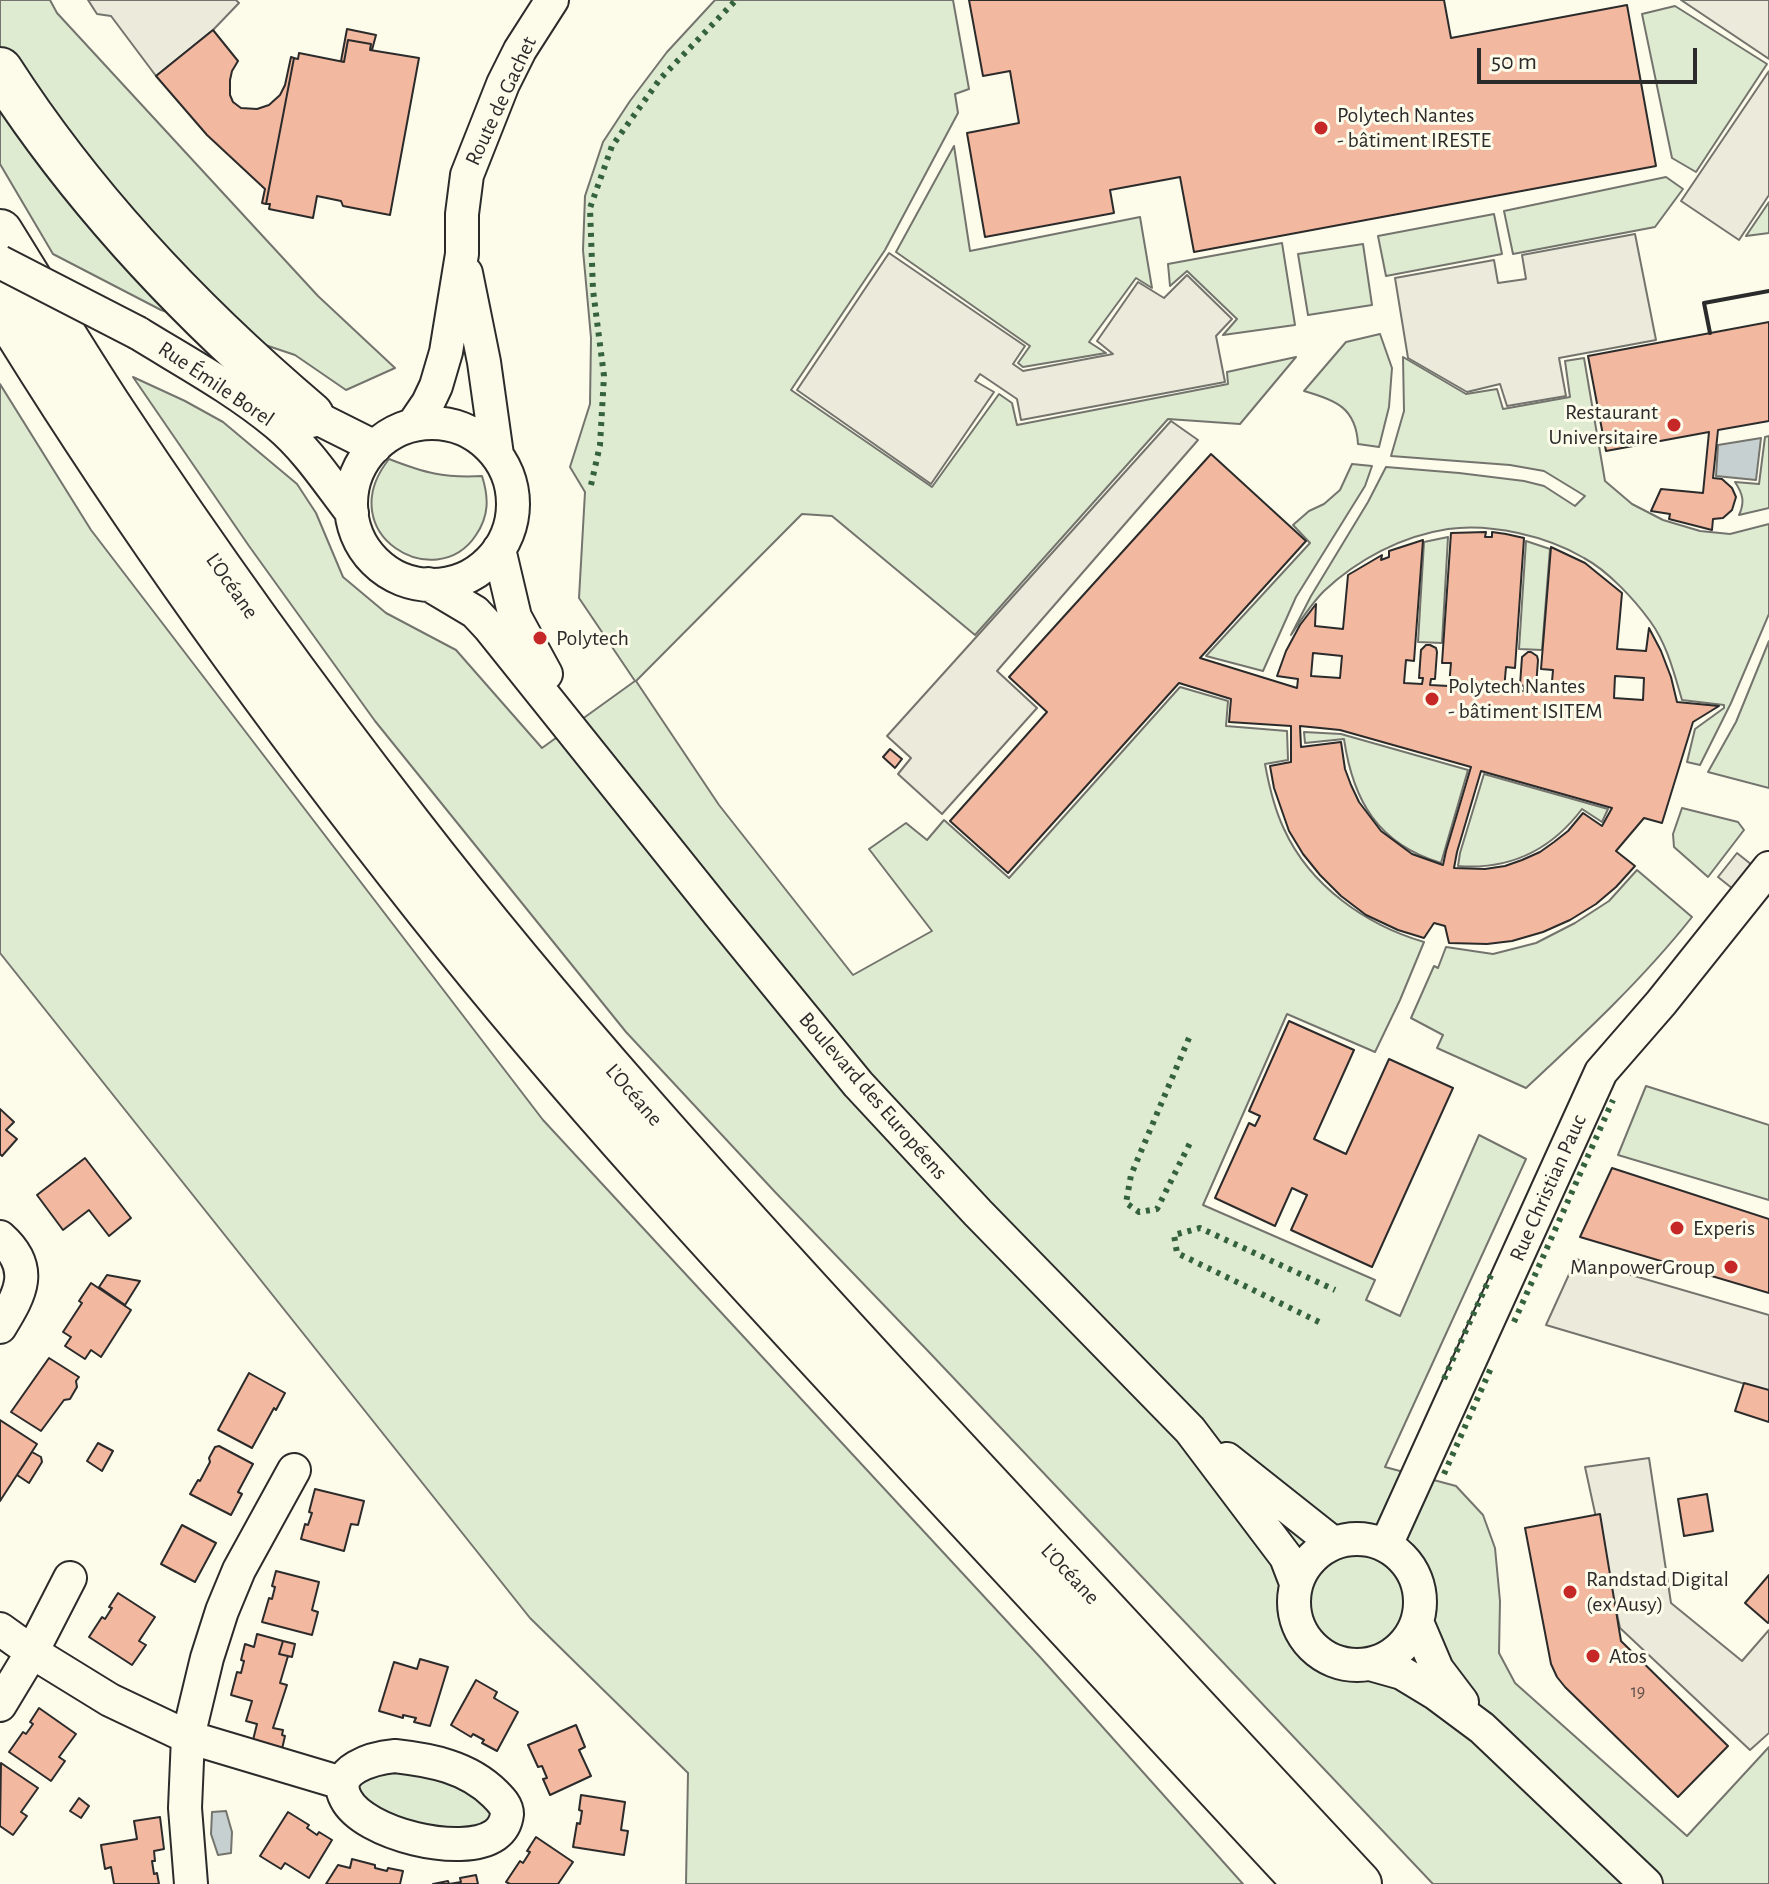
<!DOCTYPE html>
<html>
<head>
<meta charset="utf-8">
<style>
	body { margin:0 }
	#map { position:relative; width:1769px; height:1884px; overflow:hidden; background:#fdfbea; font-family:"Alegreya Sans",sans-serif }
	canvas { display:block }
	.scale { position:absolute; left:1477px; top:48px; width:220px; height:36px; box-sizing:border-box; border:4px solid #2b2b2b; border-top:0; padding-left:10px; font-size:24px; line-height:28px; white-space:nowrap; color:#2b2b2b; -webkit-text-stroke:6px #fdfbea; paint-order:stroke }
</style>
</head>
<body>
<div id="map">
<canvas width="1769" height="1884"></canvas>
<div class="scale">50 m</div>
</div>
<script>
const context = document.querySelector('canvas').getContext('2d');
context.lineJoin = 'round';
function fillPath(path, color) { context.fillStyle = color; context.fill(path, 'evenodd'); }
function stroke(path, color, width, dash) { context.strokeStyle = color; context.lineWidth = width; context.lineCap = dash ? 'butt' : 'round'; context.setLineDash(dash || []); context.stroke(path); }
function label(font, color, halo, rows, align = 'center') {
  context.font = font + ' "Alegreya Sans",sans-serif'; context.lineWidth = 6; context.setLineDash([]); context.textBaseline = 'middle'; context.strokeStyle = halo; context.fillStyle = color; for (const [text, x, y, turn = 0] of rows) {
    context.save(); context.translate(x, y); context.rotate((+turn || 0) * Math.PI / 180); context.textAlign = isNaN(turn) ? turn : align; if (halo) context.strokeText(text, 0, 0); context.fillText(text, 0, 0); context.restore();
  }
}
const green = new Path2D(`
	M0 0H50L57 13 318 296 395 368 346 390 295 355 161 310 53 254 0 164Z
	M715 0H953L969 89 955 94 958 113 885 250 791 390 932 487 999 394 1012 403 1017 425 1228 384 1227 372 1296 357 1240 424 1168 419 975 635 832 516 802 514 636 681 719 805 853 975 932 931 869 849 906 823 927 840 944 820 1009 878 1180 687 1228 701 1226 726 1287 731 1288 760 1265 764C1269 786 1274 808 1284 829 1310 886 1366 925 1424 942L1400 1000 1375 1052 1287 1014 1203 1205 1375 1280 1366 1300 1400 1316 1479 1135 1526 1159 1385 1467 1456 1486 1483 1515 1495 1548 1500 1601 1499 1653 1515 1683 1687 1836 1769 1747V1884H1433L928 1351 776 1193 626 1032 375 721 249 546 133 377 185 401 223 422 297 484 316 513 343 577 386 613 456 650 542 748 635 681 579 598 585 492 570 467 590 404 591 338 583 250 585 196 603 142 630 101 667 52Z
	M1675 6 1767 64 1696 172 1672 158 1642 14Z
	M954 146 970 251 1140 217 1152 288 1136 278 1089 342 1106 353 1023 367 1018 363 1030 346 896 252Z
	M1666 177 1683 189 1655 227 1513 254 1504 211Z
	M1769 202V233L1746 236Z
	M1494 214 1502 254 1386 276 1378 236Z
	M1282 243 1295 325 1223 335 1237 319 1187 271 1170 286 1168 264Z
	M1363 244 1372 305 1308 315 1298 254Z
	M1380 334 1392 368 1389 407 1379 447 1358 444C1356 408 1336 400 1304 391L1346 342Z
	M1403 357 1466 394 1497 389 1503 409 1570 397 1565 361 1584 358 1605 481 1632 504 1663 520 1700 531 1730 534 1769 524V614L1731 703 1700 765 1687 762 1695 729 1724 708V705L1682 700C1674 673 1667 644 1650 621 1634 599 1608 571 1584 558 1547 536 1491 523 1448 529 1402 536 1358 559 1324 591 1311 604 1301 620 1291 635L1311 596 1368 502 1386 467 1459 473 1524 481 1544 486 1575 506 1585 496 1544 471 1510 465 1391 456 1404 411Z
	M0 384 91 530 543 1120 1040 1657 1243 1884H686L688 1773 530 1618 0 953Z
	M1769 436V508L1739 515C1745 502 1743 494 1735 482L1759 484 1765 437Z
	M389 459C425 473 443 478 482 476 489 498 489 516 476 535 436 596 330 534 389 459Z
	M1352 464 1372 466 1365 486 1296 597 1263 671 1206 656 1310 543 1293 525 1309 511 1324 504 1340 490Z
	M1448 537 1442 643 1418 642 1424 542Z
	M1526 541 1550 549 1542 650 1519 649Z
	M1769 641V788L1708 772 1736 722Z
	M1304 732 1341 734 1468 770 1441 863C1378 844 1353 801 1344 739L1305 743Z
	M1484 774 1608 809 1602 822 1582 809C1551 850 1509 870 1458 866L1460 853Z
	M1682 808 1738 822 1744 830 1708 877 1674 847 1673 834Z
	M1637 870 1692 917C1643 979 1584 1034 1526 1088L1437 1048 1443 1035 1411 1018 1434 966 1438 968 1446 947 1493 954 1536 943 1575 923 1609 901Z
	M1646 1086 1769 1125V1200L1618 1155Z
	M374 1767 465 1782 495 1818 457 1835 380 1815 352 1782Z`);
fillPath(green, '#deebd1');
stroke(green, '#74746e', 2);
const parking = new Path2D(`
	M88 0H236L239 3 213 30 156 76 111 16 97 14Z
	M1681 0H1769V59Z
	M1769 71V195L1739 240 1681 201Z
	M1635 234 1656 340 1559 358 1566 396 1507 406 1500 384 1467 392 1408 358 1395 278 1494 260 1498 283 1526 279 1522 255Z
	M889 253 1025 346 1013 364 1023 371 1113 354 1097 341 1138 282 1164 298 1187 275 1232 319 1216 336 1225 382 1021 420 1017 399 980 374 975 381 994 392 931 484 797 390Z
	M1171 421 1198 440 997 671 1037 708 942 814 898 774 911 758 887 736Z
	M1737 853 1757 869 1738 893 1718 877Z
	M1576 1259 1769 1315V1391L1546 1325Z
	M1649 1458 1671 1603 1742 1661 1769 1630V1733L1750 1750 1620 1628 1585 1467Z`);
fillPath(parking, '#eceadb');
stroke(parking, '#74746e', 2);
const water = new Path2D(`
	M1761 438 1756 480 1716 476 1718 445Z
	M226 1811 232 1832 231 1853 218 1855 211 1834 212 1812Z`);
fillPath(water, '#c7d0d0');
stroke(water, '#74746e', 2);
const building = new Path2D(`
	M969 0H1444L1451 38 1627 5 1656 166 1194 252 1180 177 1110 190 1114 213 985 237 967 133 1019 123 1010 71 983 76Z
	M347 29 376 35 372 50H370L371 44 348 40 344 62 341 61Z
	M213 30 238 61 232 71 230 80V95L233 102 241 108 257 109 269 105 280 95 285 85 291 57 294 58 266 204 262 203 265 189 207 135 156 76Z
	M348 40 371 44 370 50 419 58 390 215 343 206 341 201 317 196 313 218 269 209 270 204H266L294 58 298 59 299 53 344 62Z
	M1769 322V421L1718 430 1713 478 1722 479 1732 488 1736 497 1732 510 1723 518 1713 519 1712 530 1669 519 1670 514 1651 511 1661 489 1703 493 1709 432 1606 451 1588 356Z
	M1211 454 1306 541 1200 658 1297 688 1298 679 1277 676 1286 651 1300 625 1316 604 1315 626 1343 629 1348 575 1382 555 1381 560 1389 557V551L1423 540 1414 661 1406 660 1404 683 1422 684 1423 678H1419L1421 650 1426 645H1430L1436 648 1437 652 1435 679H1431L1430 685 1449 686 1451 663H1442L1451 533 1486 532 1485 537H1492V532L1506 534 1524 538 1515 668 1506 667 1504 690 1524 691V686L1520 685 1522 657 1528 652H1531L1537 656 1538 660 1536 687 1532 686V692L1551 693 1553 670 1541 669 1551 547 1585 563 1622 593 1617 649 1646 651 1649 628 1661 651 1671 677 1677 702 1719 706 1693 722 1662 823 1644 818 1616 851 1635 866 1616 887 1596 904 1570 920 1543 932 1512 941 1487 944 1449 943 1445 926 1434 923 1424 938 1398 930 1366 915 1341 896 1320 875 1303 854 1289 831 1274 788 1270 766 1291 762V726L1229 722 1231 699 1179 683 1008 873 950 821 1047 712 1009 677ZM1313 653 1342 656 1340 678 1311 676ZM1615 676 1644 678 1643 700 1614 698ZM1300 726 1340 730 1471 767 1446 851 1443 865 1412 854 1381 831 1359 802 1351 785 1345 769 1341 742 1301 747ZM1481 771 1612 808 1602 826 1583 813 1568 831 1554 842 1540 852 1522 860 1505 866 1485 869 1454 868 1457 852Z
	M890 749 902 759 895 768 883 757Z
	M1289 1021 1354 1050 1314 1139 1346 1154 1389 1059 1453 1088 1372 1267 1291 1230 1307 1195 1292 1188 1275 1226 1215 1198 1249 1123 1255 1126 1260 1116 1249 1111Z
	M0 1109 14 1122 6 1130 17 1139 2 1156 0 1154Z
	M85 1158 131 1218 109 1236 89 1210 63 1230 37 1195Z
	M1612 1168 1769 1219V1293L1580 1237Z
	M107 1275 140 1281 125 1305 99 1287Z
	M91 1283 131 1310 101 1357 91 1350 85 1359 65 1346 71 1337 63 1332 82 1303 79 1301Z
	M49 1358 79 1377 76 1381 77 1387 70 1399 64 1400 41 1431 11 1412Z
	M249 1373 285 1393 276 1410 274 1408 252 1448 218 1430Z
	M1744 1383 1769 1390V1422L1735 1411Z
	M0 1420 37 1444 0 1501Z
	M98 1443 113 1451 102 1471 87 1461Z
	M219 1446 253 1464 238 1492 242 1494 231 1515 190 1494 198 1480 200 1481 210 1462 209 1458 215 1447Z
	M32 1452 41 1457 42 1462 29 1483 17 1475Z
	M315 1489 364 1501 358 1525 351 1524 344 1551 301 1539 305 1524 308 1525 312 1513 309 1512Z
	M1707 1494 1713 1531 1684 1536 1678 1499Z
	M1600 1514 1621 1641 1728 1746 1678 1797 1565 1687 1557 1677 1551 1664 1525 1528Z
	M182 1525 216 1543 195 1582 161 1564Z
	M276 1571 319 1582 312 1610 318 1612 312 1635 262 1622 269 1598 272 1599 275 1587 272 1586Z
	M1769 1575V1622L1768 1623 1745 1603Z
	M118 1593 155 1617 139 1641 146 1645 132 1665 89 1637 102 1617 105 1619 112 1608 109 1607Z
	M257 1634 283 1641 279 1654 288 1656 280 1683 287 1685 273 1728 283 1730 282 1735 285 1736 282 1749 253 1740 257 1724 246 1721 252 1701 231 1695 237 1672 241 1673 244 1661 241 1660 245 1644 254 1647Z
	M283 1641 295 1644 292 1657 279 1654Z
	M420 1659 448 1667 430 1726 414 1722 416 1718 403 1715V1718L379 1711 394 1662 417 1669Z
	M476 1680 497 1692 494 1698 518 1712 497 1751 482 1743 484 1740 473 1734 471 1737 451 1725Z
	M39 1708 76 1734 59 1757 65 1761 51 1781 9 1752 23 1732 26 1734 33 1724 30 1722Z
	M576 1725 585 1747 579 1750 591 1776 550 1795 543 1779 547 1778 542 1766 538 1767 528 1745Z
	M1 1763 38 1788 21 1812 27 1816 13 1835 0 1826Z
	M581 1795 625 1802 621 1830 628 1831 624 1855 573 1847 577 1823 580 1824 582 1811 579 1810Z
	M79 1798 89 1806 81 1818 70 1811Z
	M288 1812 309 1825 307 1828 317 1835 319 1832 332 1840 309 1878 285 1863 281 1869 260 1856Z
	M160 1817 164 1849 154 1851 155 1861H152L154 1874 157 1873 159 1884H114L111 1867 105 1869 101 1845 137 1839 134 1821Z
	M536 1837 573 1862 558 1884H510L506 1882 520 1861 523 1863 530 1852 527 1851Z
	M352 1859 375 1865V1868L387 1871 388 1868 403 1871 400 1884H326L338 1865 350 1868Z
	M476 1875 478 1884H433L448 1881 449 1884 461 1882 460 1878Z`);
fillPath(building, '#f2b8a0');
stroke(building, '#2b2b2b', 2);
const minor = new Path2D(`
	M466 273 484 362 497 455
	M138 333C185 362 235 389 277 424 307 449 328 482 352 513
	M293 406 375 447
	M351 504a81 81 0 1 1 162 0a81 81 0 1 1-162 0Z
	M413 425 428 403 436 386 446 352 462 254V214L467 175 503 84 520 50 552 0
	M499 549 515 617 546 674
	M428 584 475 612 489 627 719 914 858 1084 978 1213 1190 1430 1286 1557 1296 1583
	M0 1237C35 1268 21 1293 0 1327
	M1227 1459 1333 1543
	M1294 1602a63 63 0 1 1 126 0a63 63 0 1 1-126 0Z
	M1386 1545 1601 1072 1661 1003 1769 868
	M1417 1622 1437 1669 1462 1702
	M0 1629 32 1652 110 1700 188 1737 342 1783
	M1370 1664 1402 1673 1435 1693 1482 1728 1646 1884
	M0 1705 32 1652 70 1578
	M395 1756C431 1760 468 1767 495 1794 501 1800 507 1806 507 1814 506 1823 502 1830 495 1835 462 1858 364 1834 346 1799 330 1769 374 1758 395 1756Z
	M191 1884 185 1808 188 1737 207 1658 222 1611 239 1570 294 1470`);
const highway = new Path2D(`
	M0 70C83 199 194 316 311 415
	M0 232C38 293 75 355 114 414 207 555 306 692 410 826 557 1016 719 1194 882 1371 1041 1543 1200 1713 1359 1884
	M0 304C129 515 275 717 429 911 572 1091 729 1261 886 1430 1026 1581 1166 1733 1307 1884`);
stroke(minor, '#2b2b2b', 36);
stroke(highway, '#2b2b2b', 48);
stroke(minor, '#fdfbea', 32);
stroke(highway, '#fdfbea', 44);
const minorBridge = new Path2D(`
	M0 262 138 333`);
stroke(minorBridge, '#2b2b2b', 36, []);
stroke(minorBridge, '#fdfbea', 32);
stroke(new Path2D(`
	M591 485 600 445 604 376 593 290 590 208 612 146 660 79 736 0
	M1189 1038 1131 1175 1126 1203 1139 1212 1157 1209 1191 1141
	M1319 1322 1177 1253 1174 1235 1200 1228 1335 1290
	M1514 1322 1613 1100
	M1444 1379 1492 1273
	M1444 1474 1491 1368`), '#34623c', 6, [4, 6]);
stroke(new Path2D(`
	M1710 333 1704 303 1769 291`), '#2b2b2b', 4);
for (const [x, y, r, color] of [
	[1321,128,8,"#c62828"],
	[1674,425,8,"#c62828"],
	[540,638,8,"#c62828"],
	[1432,699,8,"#c62828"],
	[1677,1228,8,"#c62828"],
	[1731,1267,8,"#c62828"],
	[1570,1592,8,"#c62828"],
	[1593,1656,8,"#c62828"]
]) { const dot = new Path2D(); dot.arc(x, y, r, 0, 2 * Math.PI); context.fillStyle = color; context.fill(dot); stroke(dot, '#fdfbea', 3); }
label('18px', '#5d4e48', null, [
	["19",1638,1692]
]);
label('22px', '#2b2b2b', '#fdfbea', [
	["Route de Gachet",501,101,-65],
	["Rue Émile Borel",216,384,34],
	["L’Océane",232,586,55],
	["L’Océane",634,1095,49],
	["Boulevard des Européens",873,1096,49],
	["Rue Christian Pauc",1548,1188,-66],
	["L’Océane",1070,1574,47]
]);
label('22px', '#2b2b2b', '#fdfbea', [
	["Polytech Nantes",1337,115],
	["- bâtiment IRESTE",1337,140],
	["Restaurant",1658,412,"right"],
	["Universitaire",1658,437,"right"],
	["Polytech",556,638],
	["Polytech Nantes",1448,686],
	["- bâtiment ISITEM",1448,711],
	["Experis",1693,1228],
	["ManpowerGroup",1715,1267,"right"],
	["Randstad Digital",1586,1579],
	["(ex Ausy)",1586,1604],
	["Atos",1609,1656]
], 'left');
</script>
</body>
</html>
